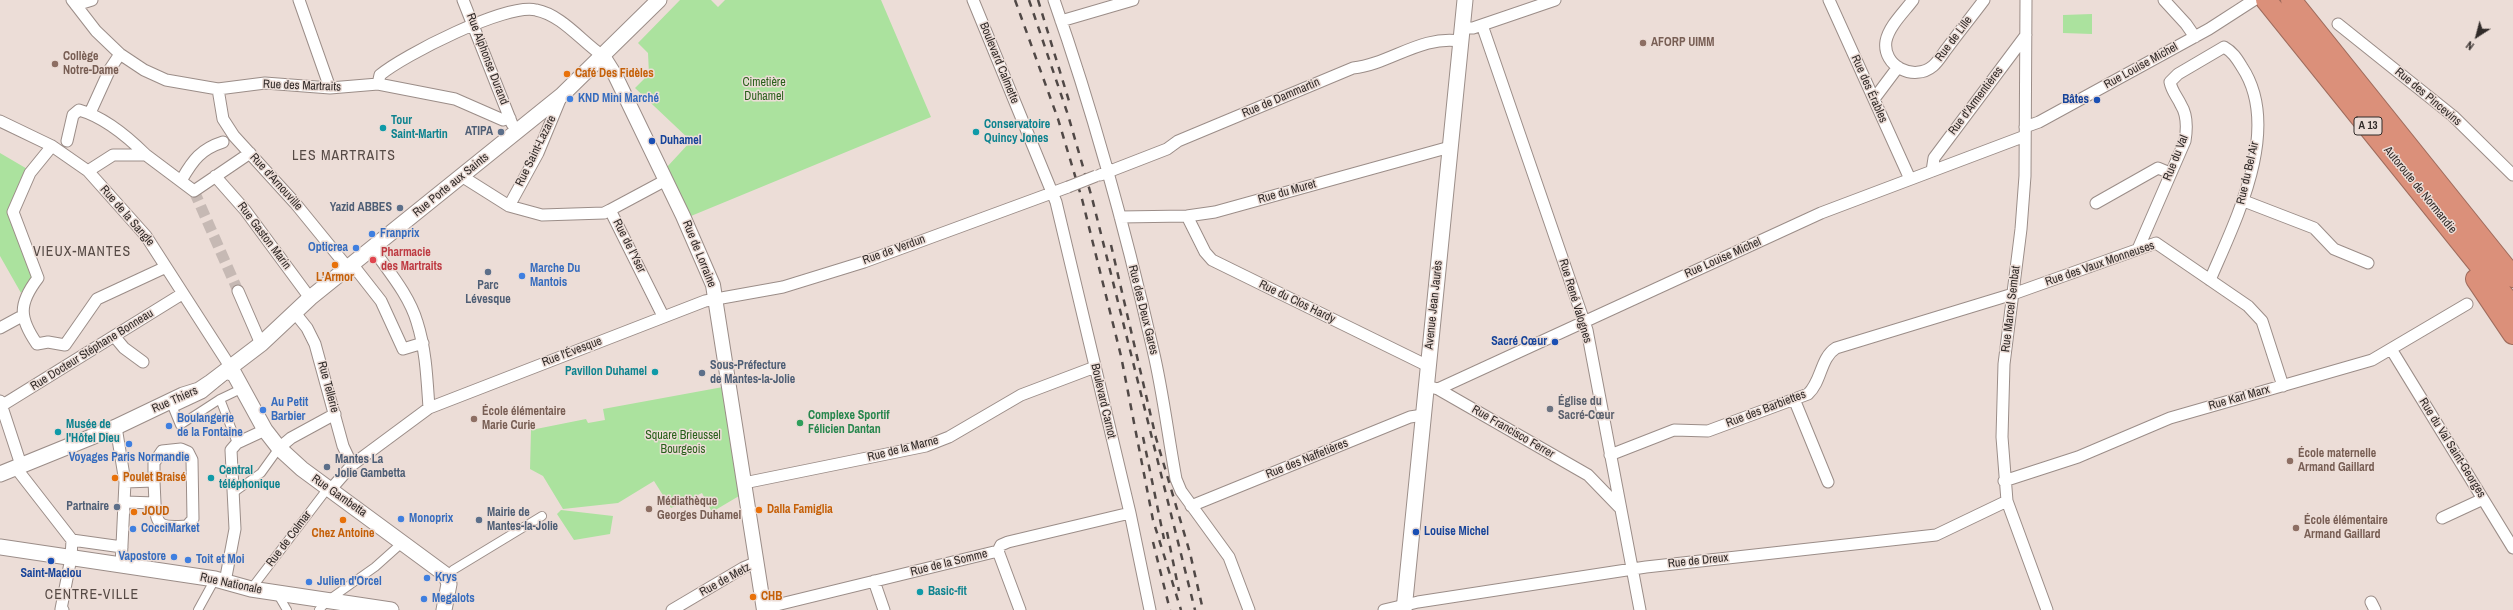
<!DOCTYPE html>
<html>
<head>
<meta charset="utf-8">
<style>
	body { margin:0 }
	#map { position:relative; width:2513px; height:610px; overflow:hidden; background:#ecddd7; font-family:"Archivo Narrow",sans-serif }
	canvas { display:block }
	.north { position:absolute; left:2457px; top:16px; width:40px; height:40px; -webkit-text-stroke:3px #ecddd7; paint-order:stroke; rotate:216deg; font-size:11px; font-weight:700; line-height:16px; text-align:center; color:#302a28 }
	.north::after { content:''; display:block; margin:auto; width:14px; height:18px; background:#302a28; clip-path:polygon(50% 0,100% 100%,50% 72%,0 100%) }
</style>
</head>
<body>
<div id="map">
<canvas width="2513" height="610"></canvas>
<div class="north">N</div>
</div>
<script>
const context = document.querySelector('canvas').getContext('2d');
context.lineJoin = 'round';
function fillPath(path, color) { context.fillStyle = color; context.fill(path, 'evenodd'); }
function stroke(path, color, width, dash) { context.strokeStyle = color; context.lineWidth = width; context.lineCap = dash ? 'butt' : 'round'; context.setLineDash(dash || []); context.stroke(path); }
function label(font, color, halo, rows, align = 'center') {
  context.font = font + ' "Archivo Narrow",sans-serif'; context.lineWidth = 3; context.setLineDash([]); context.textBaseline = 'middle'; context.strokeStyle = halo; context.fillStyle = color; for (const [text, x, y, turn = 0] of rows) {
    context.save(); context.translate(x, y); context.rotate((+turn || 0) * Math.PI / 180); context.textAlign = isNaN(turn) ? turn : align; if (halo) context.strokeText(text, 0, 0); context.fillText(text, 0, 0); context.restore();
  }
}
fillPath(new Path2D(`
	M680 0H711L718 7 725 0H881L931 117 691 216 667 167 691 141 635 88 649 74 648 53 638 43Z
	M2092 14V34L2063 33V15Z
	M0 153 29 170 8 214 33 275 21 293 0 256Z
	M723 387 739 496 712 512 702 493 671 508 654 481 618 503 563 509 543 476 530 469 531 430 586 419 588 423 605 420 603 409Z
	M561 510 613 516 610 534 574 540 557 514Z`), '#abe29e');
stroke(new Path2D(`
	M194 191 238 291`), '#c6b9b4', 11, [11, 5.5]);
const pedestrian = new Path2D(`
	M226 375 234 377 241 389 220 399 180 425 173 408 203 394Z
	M220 399 237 443
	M233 493 261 473 279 448
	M453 570 542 516
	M251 589 328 488
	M277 593 287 610
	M198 610 215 579
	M319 610 327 601 375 567 403 542`);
const minor = new Path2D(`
	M72 0 96 31 120 54 144 70 166 80 218 89 265 83 330 88 378 84 455 99 503 120 510 118
	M299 0 330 88
	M463 0 512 124
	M973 0 1056 202 1130 513 1150 610
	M1054 0C1094 114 1126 232 1153 350 1163 392 1168 436 1176 479L1181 491 1229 557 1249 610
	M1829 0 1910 179
	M1913 0C1904 12 1889 26 1886 41 1882 66 1914 82 1933 66 1939 61 1943 53 1948 47 1960 31 1972 16 1984 0
	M2026 0 2025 176 2021 229 2004 364 2002 437 2007 501 2047 610
	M2164 0 2186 24 2195 37
	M76 5 92 0
	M1061 21 1133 0
	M2338 24 2453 116 2513 175
	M1482 25 1587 330 1640 610
	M1462 28H1473L1555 0
	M378 84 380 75C404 55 506 3 536 10 562 15 582 42 603 56
	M218 89 223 119 234 136 295 203 348 268
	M1874 99 1898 67
	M90 113 110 69 120 54
	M0 121 52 146 88 171 146 236 231 368
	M2025 127 2039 122 2209 29 2254 0
	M67 141 73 115 79 110C104 117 128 137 146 155
	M52 146 30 173 13 212 38 278C18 304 19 318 37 344L48 342 65 345 97 299 166 267
	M88 171 113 155H146L194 191 250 153
	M1932 171 1934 158 2026 35
	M1100 175 1167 149 1178 141 1353 68C1390 64 1421 35 1460 41
	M215 176 245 210 310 298
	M463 177 509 206 542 215 604 213 610 210 663 316
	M182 179C193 160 201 149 223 142
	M2244 201 2314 228 2334 249 2368 263
	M2096 203 2158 168 2170 173
	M509 206 538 153 562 95
	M610 210 666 180
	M1187 216 1205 252 1212 260 1428 366
	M1120 217 1187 216 1215 212 1450 147
	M373 249C389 272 409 295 417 322 426 350 427 379 429 408
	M2138 249 2185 141C2187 129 2188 116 2181 105 2177 96 2172 92 2170 82L2178 74 2224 47C2233 52 2237 59 2242 67 2283 129 2235 221 2210 280
	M352 264 381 301 403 349 423 343
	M238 291 261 344
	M295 313 307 328 315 344 343 446 352 465
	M0 328 22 316
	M114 336 124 348 143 362
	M2391 349 2513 548
	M1426 386 1438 389 1821 213 2025 136
	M1438 389 1588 475 1619 507
	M1794 399 1828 482
	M0 401 21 465
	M1 406 182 294
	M116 427 125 482 121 566
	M279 448 291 438 335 414
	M1610 455 1674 430 1708 431 1808 394C1822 381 1820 358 1836 348L2013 294 2156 243 2248 306 2262 321 2283 386
	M16 468 72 540 71 558 61 609 63 610
	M154 481 155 503
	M2004 481 2078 457 2170 418 2372 360 2467 304
	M744 483 926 446 949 437 1021 395 1095 367
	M331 489 352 465 429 408 705 301 783 287 864 262 1068 187
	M125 502 155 503C156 529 163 527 187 526L193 519 192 460 188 452 181 449 162 451 154 463V481L125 482
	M1191 506 1410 417 1423 415
	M2442 518 2483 499
	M72 540 122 547
	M998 551 1020 610
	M874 581 884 610
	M225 582 235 529 231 450 237 443 265 430
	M2371 602 2375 610
	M764 608 998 551 1001 545 1008 542 1130 513
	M672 610 743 568 757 562
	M1384 610 1418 602 1646 567 1936 535 2007 501`);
const tertiary = new Path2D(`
	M603 56 615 75 683 216 713 285 764 610`);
const secondary = new Path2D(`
	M231 368 265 430 279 448 302 469 446 575 449 584 444 610
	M0 474 116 427 183 395 199 390 211 382 261 344 310 298 562 95 659 0
	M0 547 215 579 251 589 391 610
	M1404 610 1465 0`);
const motorway = new Path2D(`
	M2266 0 2513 307
	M2291 0 2513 277
	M2476 279 2513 334`);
stroke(pedestrian, '#9b8d88', 10);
stroke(minor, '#9b8d88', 13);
stroke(tertiary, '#9b8d88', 16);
stroke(secondary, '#9b8d88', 17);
stroke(motorway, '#9f6c5d', 22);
stroke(pedestrian, '#fff', 8);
stroke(minor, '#fff', 11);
stroke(tertiary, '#fff', 14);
stroke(secondary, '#fff', 15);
stroke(motorway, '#db907a', 20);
stroke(new Path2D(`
	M1015 0 1058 119 1082 199 1121 356 1153 520 1181 610
	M1029 0 1068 115 1092 198 1195 610
	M1038 0 1069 101
	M1111 245 1156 438 1190 553 1203 610
	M1143 437 1164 539
	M1167 532 1179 591
	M1153 542 1170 610`), '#504846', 2.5, [7, 7]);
const minorBridge = new Path2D(`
	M1068 187 1096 176`);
stroke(minorBridge, '#9b8d88', 13, []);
stroke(minorBridge, '#fff', 11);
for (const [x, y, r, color] of [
	[1643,43,4,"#8d6e63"],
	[55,64,4,"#8d6e63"],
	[567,74,4,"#e8710a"],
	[570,99,4,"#3f7fe0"],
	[2097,100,4,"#1a4fb4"],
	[383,128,4,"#0f9aa8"],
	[501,132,4,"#5c6f8a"],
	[976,132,4,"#0f9aa8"],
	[652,141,4,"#1a4fb4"],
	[400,208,4,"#5c6f8a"],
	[372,234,4,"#3f7fe0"],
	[356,248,4,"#3f7fe0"],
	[373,260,4,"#e0444e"],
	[335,265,4,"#e8710a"],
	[488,272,4,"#5c6f8a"],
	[522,276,4,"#3f7fe0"],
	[1555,342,4,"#1a4fb4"],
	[655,372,4,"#0f9aa8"],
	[702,373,4,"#5c6f8a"],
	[1550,409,4,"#6b7280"],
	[263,410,4,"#3f7fe0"],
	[474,419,4,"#8d6e63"],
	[800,423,4,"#2e9e5b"],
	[169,426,4,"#3f7fe0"],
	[58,432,4,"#0f9aa8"],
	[129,444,4,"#3f7fe0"],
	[2290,461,4,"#8d6e63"],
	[327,467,4,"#5c6f8a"],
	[115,478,4,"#e8710a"],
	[211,478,4,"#0f9aa8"],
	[117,507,4,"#5c6f8a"],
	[649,509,4,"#8d6e63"],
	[759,510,4,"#e8710a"],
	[134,512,4,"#e8710a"],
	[401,519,4,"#3f7fe0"],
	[343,520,4,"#e8710a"],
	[479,520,4,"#5c6f8a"],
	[2296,528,4,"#8d6e63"],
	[133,529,4,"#3f7fe0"],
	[1416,532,4,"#1a4fb4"],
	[174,557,4,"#3f7fe0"],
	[188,560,4,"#3f7fe0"],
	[51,561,4,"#1a4fb4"],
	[427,578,4,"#3f7fe0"],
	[309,582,4,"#3f7fe0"],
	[920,592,4,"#0f9aa8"],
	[753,597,4,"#e8710a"],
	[424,599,4,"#3f7fe0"]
]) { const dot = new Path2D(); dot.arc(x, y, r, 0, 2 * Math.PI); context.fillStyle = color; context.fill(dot); stroke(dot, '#ecddd7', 1.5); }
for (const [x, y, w] of [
	[2368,126,28]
]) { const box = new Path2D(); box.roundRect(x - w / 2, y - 9, w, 18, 3); context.fillStyle = '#ecddd7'; context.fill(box); stroke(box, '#302a28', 1); }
label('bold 11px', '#302a28', null, [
	["A 13",2368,126]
]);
label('12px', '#302a28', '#ecddd7', [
	["Rue de Lille",1954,39,-53],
	["Rue Alphonse Durand",487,59,69],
	["Boulevard Calmette",999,63,68],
	["Rue Louise Michel",2141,66,-29],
	["Rue des Martraits",302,86,2],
	["Rue des Érables",1869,89,66],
	["Rue des Pincevins",2428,97,40],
	["Rue de Dammartin",1281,98,-23],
	["Rue d'Armentières",1976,101,-53],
	["Rue Saint-Lazare",536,151,-64],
	["Rue du Val",2176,158,-68],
	["Rue du Bel Air",2248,173,-77],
	["Rue d'Arnouville",276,182,48],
	["Rue Porte aux Saints",451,185,-39],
	["Autoroute de Normandie",2420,190,51],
	["Rue du Muret",1287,192,-16],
	["Rue de la Sangle",127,216,49],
	["Rue Gaston Marin",264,236,53],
	["Rue de l'Yser",629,246,63],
	["Rue de Verdun",894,250,-20],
	["Rue de Lorraine",699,254,68],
	["Rue Louise Michel",1723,258,-24],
	["Rue des Vaux Monneuses",2100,264,-19],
	["Rue René Valognes",1575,301,73],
	["Rue du Clos Hardy",1297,302,26],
	["Avenue Jean Jaurès",1434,305,-84],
	["Rue Marcel Sembat",2011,309,-83],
	["Rue des Deux Gares",1143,310,76],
	["Rue Docteur Stéphane Bonneau",92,350,-32],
	["Rue l'Évesque",572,352,-21],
	["Rue Tellerie",328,387,75],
	["Rue Karl Marx",2239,398,-16],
	["Rue Thiers",175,400,-24],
	["Boulevard Carnot",1103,401,77],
	["Rue des Barbiettes",1766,409,-21],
	["Rue Francisco Ferrer",1513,432,30],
	["Rue du Val Saint-Georges",2452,448,58],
	["Rue de la Marne",903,449,-14],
	["Rue des Naffetières",1307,459,-22],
	["Rue Gambetta",339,496,35],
	["Rue de Colmar",289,539,-53],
	["Rue de Dreux",1698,561,-6],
	["Rue de la Somme",949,563,-14],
	["Rue de Metz",725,580,-29],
	["Rue Nationale",231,584,12]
]);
label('bold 12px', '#785e54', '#ecddd7', [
	["AFORP UIMM",1651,43],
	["Collège",63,57],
	["Notre-Dame",63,71],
	["École élémentaire",482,412],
	["Marie Curie",482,426],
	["École maternelle",2298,454],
	["Armand Gaillard",2298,468],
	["Médiathèque",657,502],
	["Georges Duhamel",657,516],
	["École élémentaire",2304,521],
	["Armand Gaillard",2304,535]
], 'left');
label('bold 12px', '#c56008', '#ecddd7', [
	["Café Des Fidèles",575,74],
	["L'Armor",335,278,"center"],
	["Poulet Braisé",123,478],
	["Dalla Famiglia",767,510],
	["JOUD",142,512],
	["Chez Antoine",343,534,"center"],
	["CHB",761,597]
], 'left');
label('12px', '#285f1a', '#ecddd7', [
	["Cimetière",764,83],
	["Duhamel",764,97],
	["Square Brieussel",683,436],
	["Bourgeois",683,450]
]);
label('bold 12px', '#366cbe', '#ecddd7', [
	["KND Mini Marché",578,99],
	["Franprix",380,234],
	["Opticrea",348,248,"right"],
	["Marche Du",530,269],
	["Mantois",530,283],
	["Au Petit",271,403],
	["Barbier",271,417],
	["Boulangerie",177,419],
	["de la Fontaine",177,433],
	["Voyages Paris Normandie",129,458,"center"],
	["Monoprix",409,519],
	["CocciMarket",141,529],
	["Vapostore",166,557,"right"],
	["Toit et Moi",196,560],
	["Krys",435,578],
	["Julien d'Orcel",317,582],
	["Megalots",432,599]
], 'left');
label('bold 12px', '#164399', '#ecddd7', [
	["Bâtes",2089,100],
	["Duhamel",660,141,"left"],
	["Sacré Cœur",1547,342],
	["Louise Michel",1424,532,"left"],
	["Saint-Maclou",51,574,"center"]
], 'right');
label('bold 12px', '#0d838f', '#ecddd7', [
	["Tour",391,121],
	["Saint-Martin",391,135],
	["Conservatoire",984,125],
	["Quincy Jones",984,139],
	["Pavillon Duhamel",647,372,"right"],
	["Musée de",66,425],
	["l'Hôtel Dieu",66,439],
	["Central",219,471],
	["téléphonique",219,485],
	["Basic-fit",928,592]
], 'left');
label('bold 12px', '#4e5e75', '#ecddd7', [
	["ATIPA",493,132],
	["Yazid ABBES",392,208],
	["Parc",488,286,"center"],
	["Lévesque",488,300,"center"],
	["Sous-Préfecture",710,366,"left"],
	["de Mantes-la-Jolie",710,380,"left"],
	["Mantes La",335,460,"left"],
	["Jolie Gambetta",335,474,"left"],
	["Partnaire",109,507],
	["Mairie de",487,513,"left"],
	["Mantes-la-Jolie",487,527,"left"]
], 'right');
label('bold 12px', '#be3a42', '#ecddd7', [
	["Pharmacie",381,253],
	["des Martraits",381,267]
], 'left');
label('bold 12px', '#5b616d', '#ecddd7', [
	["Église du",1558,402],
	["Sacré-Cœur",1558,416]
], 'left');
label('bold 12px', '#27864d', '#ecddd7', [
	["Complexe Sportif",808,416],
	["Félicien Dantan",808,430]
], 'left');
context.letterSpacing = '1px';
label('14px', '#564a45', '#ecddd7', [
	["LES MARTRAITS",344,156],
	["VIEUX-MANTES",82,252],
	["CENTRE-VILLE",92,595]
]);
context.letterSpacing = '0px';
</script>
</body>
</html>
